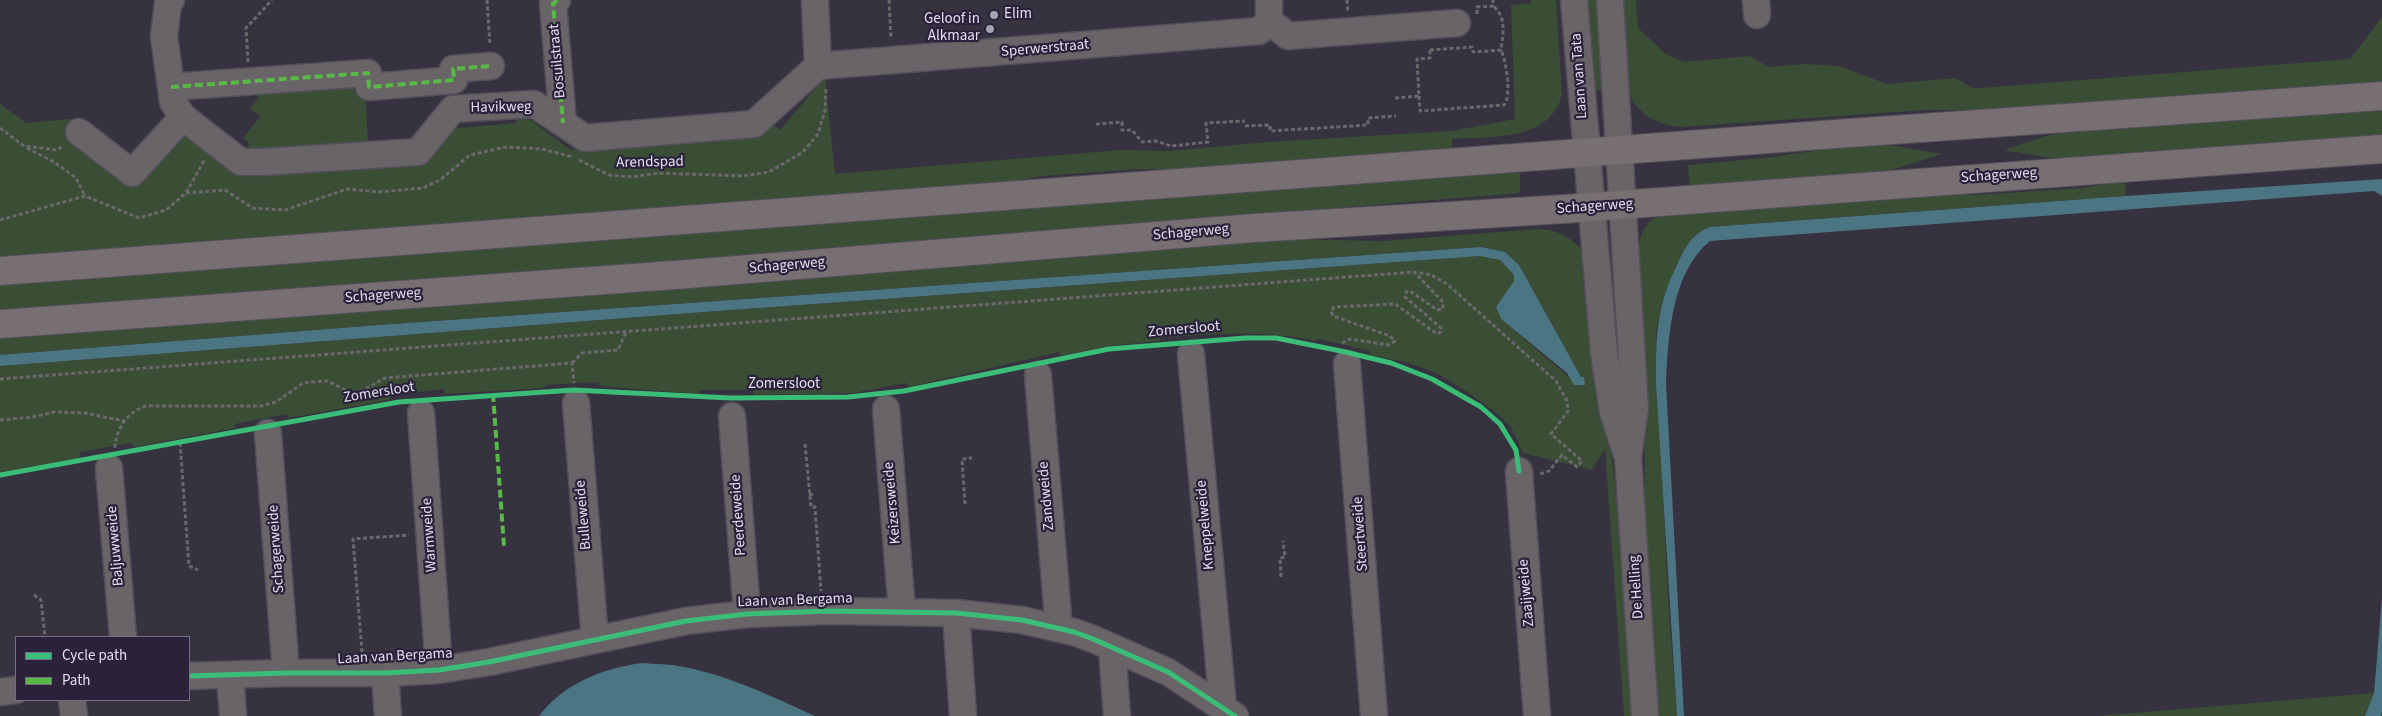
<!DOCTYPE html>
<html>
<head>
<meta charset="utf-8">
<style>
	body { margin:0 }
	#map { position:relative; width:2382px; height:716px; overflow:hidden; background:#36323f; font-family:"Source Sans 3",sans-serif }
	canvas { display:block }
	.legend { position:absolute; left:15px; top:636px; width:175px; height:65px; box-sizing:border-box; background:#29223a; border:1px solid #736e82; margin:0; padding:6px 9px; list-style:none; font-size:15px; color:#e3dfef }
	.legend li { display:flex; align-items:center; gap:10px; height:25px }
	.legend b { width:25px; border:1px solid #736e82 }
</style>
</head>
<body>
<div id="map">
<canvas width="2382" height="716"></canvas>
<ul class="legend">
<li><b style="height:6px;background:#3abd76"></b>Cycle path</li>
<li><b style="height:6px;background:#58b947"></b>Path</li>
</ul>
</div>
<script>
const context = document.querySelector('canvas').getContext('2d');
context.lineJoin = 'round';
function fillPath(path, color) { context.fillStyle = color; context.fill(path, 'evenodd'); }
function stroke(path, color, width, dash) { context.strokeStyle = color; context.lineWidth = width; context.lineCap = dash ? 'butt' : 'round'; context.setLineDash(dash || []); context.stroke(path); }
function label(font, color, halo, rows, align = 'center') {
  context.font = font + ' "Source Sans 3",sans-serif'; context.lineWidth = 4.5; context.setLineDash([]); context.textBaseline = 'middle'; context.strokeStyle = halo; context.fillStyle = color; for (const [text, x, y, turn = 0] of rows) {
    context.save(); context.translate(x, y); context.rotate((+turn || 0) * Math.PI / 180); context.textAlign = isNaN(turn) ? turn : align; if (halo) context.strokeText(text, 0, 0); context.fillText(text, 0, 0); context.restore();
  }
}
fillPath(new Path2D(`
	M1531 0H1556L1562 94C1551 142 1492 136 1452 139V153L1225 171 1139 169 1042 176 972 189 0 260V104L26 123 81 118 71 133 139 184 185 129 222 157 371 161 455 116 457 128 516 123 518 111 571 150 748 133 770 121 780 130 825 77 835 174 1120 150 1170 151 1267 142 1452 131 1515 119 1511 5 1531 3Z
	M1583 0H1600L1606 89 1590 91Z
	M1620 0H1636L1638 28 1666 54 1684 62 1749 56 1769 67 1806 64 1839 66 1887 84 1956 78 1972 88H1980L2350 59 2382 17V84L2025 111 1926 110 1680 127C1653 124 1635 112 1626 86Z
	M365 76 368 144 248 155 249 143 243 138 260 117 250 108 259 98 247 88Z
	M2382 107V138L2069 161 2004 150 2046 136 2082 127Z
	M1871 142 1942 154 1875 175 1690 191 1688 165 1774 157Z
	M1520 167V193L1286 212 1179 224 0 313V283L193 271 863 216Z
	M2125 181 2126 196 1710 227C1698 232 1694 241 1687 252 1669 280 1660 304 1656 336L1668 598 1677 716H1656L1644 549 1645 467 1638 259C1639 237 1641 225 1661 214L1917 192 1977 195 2081 188Z
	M1537 229C1557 230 1568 235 1582 250L1613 468 1620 534 1632 716H1624L1605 449 1592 470 1523 453 1511 427 1498 414 1466 391 1436 373 1406 362 1370 355V351L1318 339 1316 341C1264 330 1213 334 1160 338V341L1108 346 1060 356 1059 352 909 387 906 383 853 393 754 395V390H699V394L599 386V382L546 385 544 388 445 394 444 389 391 395 389 400 288 418 287 414 235 424V428L134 447 131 443 80 452 79 458 0 472V366L717 311 1480 256 1500 260 1514 275V281L1496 307 1501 319 1570 378 1581 377 1519 265 1505 252 1481 247 379 325 0 355V334L108 326H185L226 317 1284 239 1383 241Z
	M2374 693 2365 716H2097Z`), '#3a4d35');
fillPath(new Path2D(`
	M2382 179V196L2374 191 1710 241C1671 273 1668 338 1666 384L1684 716H1677L1656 383C1656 335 1656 307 1678 263 1686 246 1692 234 1710 227L2126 196Z
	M1481 247 1505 252 1519 265 1581 377H1584L1585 385H1574L1567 373 1501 319 1496 307 1514 281V275L1500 260 1480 256 717 311 0 366V355L379 325Z
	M2382 598V712L2381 716H2365L2374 693Z
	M642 663C656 664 670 664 684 667 730 676 773 697 815 716H539C563 684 603 668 642 663Z`), '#4c7584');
const minor = new Path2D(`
	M171 0 168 3 164 36 173 102 183 117 241 162H262L418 152 453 109 534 104 585 138 754 124 818 66 815 0
	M557 0 553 4 563 123
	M1574 0 1604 352 1613 412 1626 452
	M1610 0 1635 408 1628 457 1645 716
	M1756 0 1757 15
	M1269 21 1288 36 1457 23
	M818 66 1259 31 1269 21V0
	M171 87 368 73 369 87 454 80 453 69 491 66
	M79 132 132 173 183 117
	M1191 354 1223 707
	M1347 364 1374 716
	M1038 375 1059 629
	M576 403 595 640
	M886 409 902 612
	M421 413 439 670
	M732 416 747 614
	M268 433 286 673
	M109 468 123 637
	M1519 471 1537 716
	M956 613 963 716
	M1112 647 1117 716
	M385 673 388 716
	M230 675 233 716
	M189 676 286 673H385L439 670 489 662 686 621 747 614 829 611 956 613 1022 620 1074 632 1093 639 1168 672 1235 716
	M0 692 16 690
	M72 700 74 716`);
const major = new Path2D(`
	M0 271 1835 134 2382 96
	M0 324 688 274 1254 228 1564 209 2382 149`);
stroke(minor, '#534f5a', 29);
stroke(major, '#534f5a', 30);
stroke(new Path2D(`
	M487 0 490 45
	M889 0 891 39
	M1347 0 1348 12
	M1477 14V7L1493 6V0
	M1430 50 1472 47 1473 52 1501 50C1503 35 1507 17 1493 6
	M248 62 246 28 272 0
	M1419 96 1420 111 1504 105C1512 97 1506 60 1501 50
	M1395 98 1419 96 1417 59 1430 58V50
	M1096 124 1122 122V130H1132L1142 142 1156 141 1171 146 1208 142 1206 123 1245 121
	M1245 126 1270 125V131L1368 125V118L1396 116
	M0 128 24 146 57 150 64 145
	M27 148 54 162 76 178 85 196
	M579 160 609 175 632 177 658 173 743 176 769 172 803 152 818 134 825 110 826 89
	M186 193 225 190 253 208 285 210 347 189 379 192 423 188 440 180 470 155 506 147 542 149 573 157
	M0 220 85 196 139 218 166 210 186 193 205 159
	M1342 343 1350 339 1389 345 1395 341 1390 336 1333 316 1331 311 1334 307 1395 304 1437 334 1441 332V328L1405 297 1406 292 1410 291 1437 310 1443 309V302L1414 272
	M572 363 582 353 618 350 626 332
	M0 379 1413 272 1431 275 1447 284 1556 381 1567 401 1568 411 1551 434 1582 461 1577 467 1562 455 1549 471 1540 474
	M0 420 33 417 54 412 85 413 124 421
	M180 443 189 566 198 570
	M805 444 811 507H815L821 591
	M115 448C116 429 127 412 146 406H261L276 402 303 383 310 382 328 381 349 392 358 393 385 378 572 363 574 383
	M809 495 815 494
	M965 504 962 459 972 458
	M1281 577 1280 558 1285 557 1283 541
	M34 595 41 600 45 637
	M362 652 353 539 409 535`), '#6b686c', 3, [4, 2.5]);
stroke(minor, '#696467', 26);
stroke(major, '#776f72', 28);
stroke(new Path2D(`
	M557 0 553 4 563 123
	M171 87 368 73 369 87 454 80 453 69 491 66
	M493 394 504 546`), '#58b947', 4, [8, 4]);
stroke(new Path2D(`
	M0 475 399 402 574 390 730 398 848 397 904 391 1109 349 1245 338H1276L1341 351 1391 363 1432 379 1481 407 1500 424 1516 450 1519 471
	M189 676 286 673H385L439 670 489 662 686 621 747 614 829 611 956 613 1022 620 1074 632 1093 639 1168 672 1235 716`), '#3abd76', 5);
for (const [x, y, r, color] of [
	[994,15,5,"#a6a2b1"],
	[990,29,5,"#a6a2b1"]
]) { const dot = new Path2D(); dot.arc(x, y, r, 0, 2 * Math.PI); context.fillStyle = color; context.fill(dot); stroke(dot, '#29223a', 2); }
label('15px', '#e3dfef', '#29223a', [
	["Elim",1004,15],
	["Geloof in",980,20,"right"],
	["Alkmaar",980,37,"right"]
], 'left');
label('15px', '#e3dfef', '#29223a', [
	["Sperwerstraat",1045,49,-5],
	["Bosuilstraat",558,61,-95],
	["Laan van Tata",1580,76,-94],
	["Havikweg",501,108,-1],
	["Arendspad",650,163,-1],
	["Schagerweg",1999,176,-4],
	["Schagerweg",1595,207,-4],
	["Schagerweg",1191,233,-5],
	["Schagerweg",787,266,-5],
	["Schagerweg",383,296,-4],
	["Zomersloot",1184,330,-5],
	["Zomersloot",784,385],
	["Zomersloot",379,393,-9],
	["Zandweide",1047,496,-95],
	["Keizersweide",893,503,-95],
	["Bulleweide",584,515,-95],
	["Peerdeweide",739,515,-94],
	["Kneppelweide",1206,525,-95],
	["Steertweide",1361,534,-94],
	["Warmweide",430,535,-94],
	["Baljuwweide",116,546,-95],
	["Schagerweide",277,549,-94],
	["De Helling",1637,587,-94],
	["Zaaijweide",1527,593,-95],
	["Laan van Bergama",795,601,-2],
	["Laan van Bergama",395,657,-3]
]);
</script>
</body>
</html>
